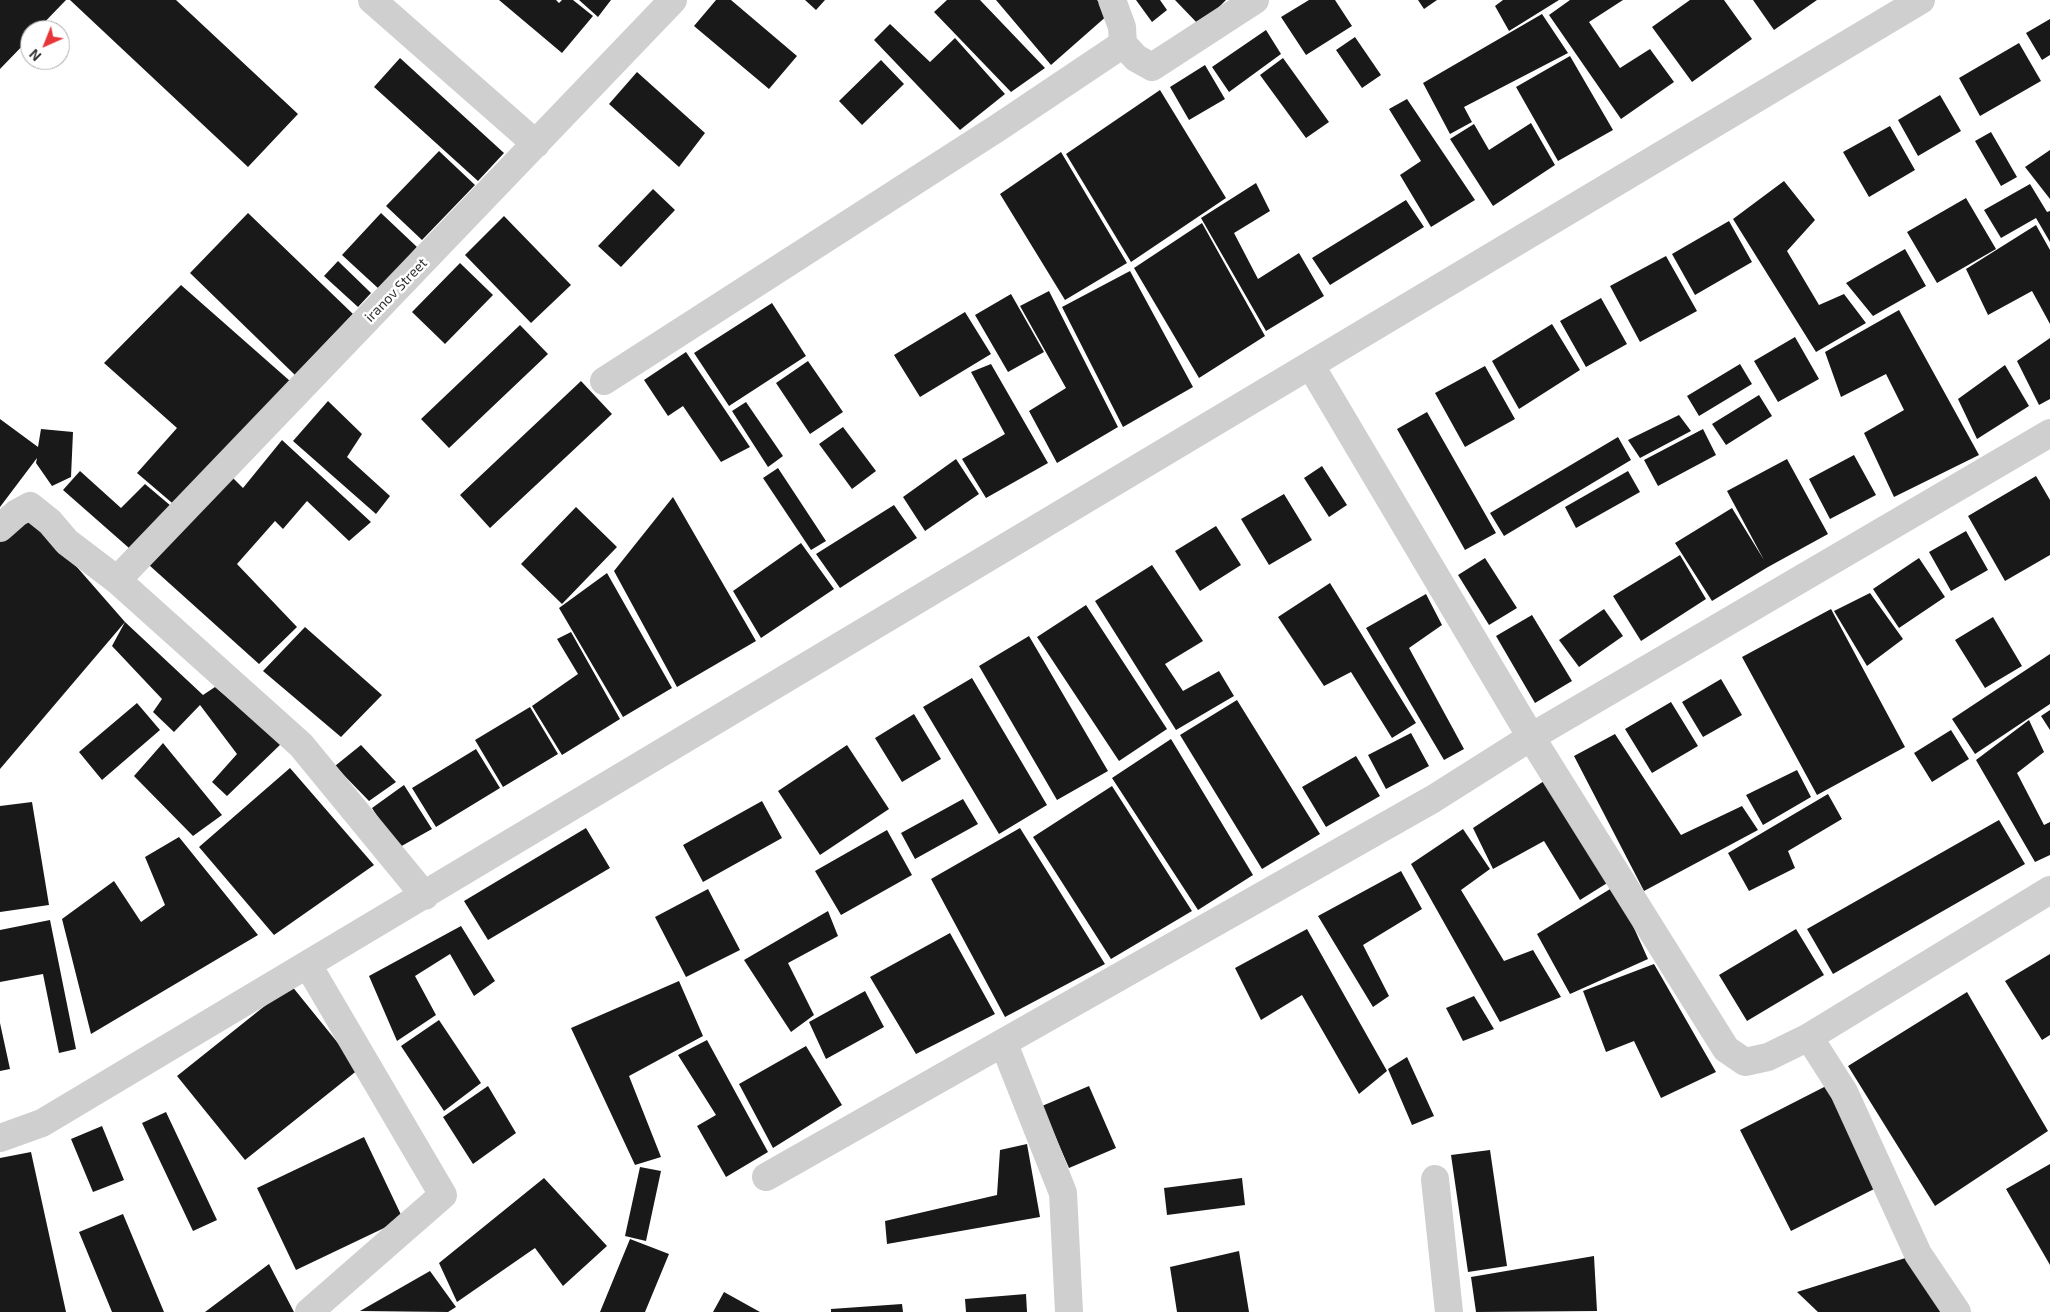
<!DOCTYPE html>
<html>
<head>
<meta charset="utf-8">
<style>
	body { margin:0 }
	#map { position:relative; width:2050px; height:1312px; overflow:hidden; background:#fff; font-family:"Exo 2",sans-serif }
	canvas { display:block }
	.north { position:absolute; left:20px; top:20px; width:50px; height:50px; box-sizing:border-box; background:#fff; border:1px solid #adadad; border-radius:50%; rotate:224deg; font-size:14px; font-weight:700; line-height:20px; text-align:center; color:#323232 }
	.north::after { content:''; display:block; margin:auto; width:18px; height:22px; background:#e63639; clip-path:polygon(50% 0,100% 100%,50% 72%,0 100%) }
</style>
</head>
<body>
<div id="map">
<canvas width="2050" height="1312"></canvas>
<div class="north">N</div>
</div>
<script>
const context = document.querySelector('canvas').getContext('2d');
context.lineJoin = 'round';
function fillPath(path, color) { context.fillStyle = color; context.fill(path, 'evenodd'); }
function stroke(path, color, width, dash) { context.strokeStyle = color; context.lineWidth = width; context.lineCap = dash ? 'butt' : 'round'; context.setLineDash(dash || []); context.stroke(path); }
function label(font, color, halo, rows, align = 'center') {
  context.font = font + ' "Exo 2",sans-serif'; context.lineWidth = 5; context.setLineDash([]); context.textBaseline = 'middle'; context.strokeStyle = halo; context.fillStyle = color; for (const [text, x, y, turn = 0] of rows) {
    context.save(); context.translate(x, y); context.rotate((+turn || 0) * Math.PI / 180); context.textAlign = isNaN(turn) ? turn : align; if (halo) context.strokeText(text, 0, 0); context.fillText(text, 0, 0); context.restore();
  }
}
fillPath(new Path2D(`
	M0 0H66L37 30H30V38L0 69Z
	M70 0H176L298 114 248 167Z
	M499 0H556L559 3 562 0H573L593 16 562 53Z
	M579 0H611L598 17Z
	M716 0H731L797 56 769 89 694 26Z
	M805 0H825L816 10Z
	M947 0H980L1045 68 1011 92 934 12Z
	M996 0H1097L1109 14 1051 65Z
	M1136 0H1160L1167 10 1152 22Z
	M1175 0H1226L1200 26Z
	M1309 0H1335L1352 26 1306 55 1281 17Z
	M1418 0H1437L1424 9Z
	M1503 0H1559L1509 31 1495 6Z
	M1570 0H1623L1589 22 1620 68 1650 49 1674 82 1621 119 1549 15Z
	M1690 0H1724L1752 39 1692 82 1652 27Z
	M1753 0H1817L1774 30Z
	M1542 14 1568 53 1464 107 1472 122 1450 134 1423 83Z
	M2050 19V55L2042 60 2026 33Z
	M890 24 930 62 955 38 1005 94 960 130 874 40Z
	M1266 30 1281 54 1229 92 1212 67Z
	M1355 37 1381 75 1362 88 1336 50Z
	M2019 43 2041 81 1980 116 1959 78Z
	M1570 56 1613 130 1558 161 1516 87Z
	M400 58 504 153 478 181 374 87Z
	M1283 58 1329 122 1306 138 1260 75Z
	M881 60 904 84 862 125 839 101Z
	M1205 65 1225 99 1189 120 1170 87Z
	M637 72 705 133 679 167 609 104Z
	M1160 90 1226 198 1131 262 1066 154Z
	M1940 95 1961 131 1918 156 1898 120Z
	M1407 99 1475 200 1431 227 1400 175 1421 161 1389 109Z
	M1531 123 1555 165 1493 206 1450 139 1474 124 1489 150Z
	M1890 126 1915 170 1869 197 1843 152Z
	M1991 132 2017 177 2001 186 1975 141Z
	M2050 150V199L2025 167Z
	M439 151 475 185 422 240 386 206Z
	M1061 152 1127 263 1065 300 1000 194Z
	M1784 181 1815 220 1787 251 1819 305 1844 294 1866 323 1816 352 1733 219Z
	M1256 183 1270 211 1234 233 1258 279 1299 253 1324 296 1266 331 1201 218Z
	M2030 184 2047 212 2050 211V242L2036 218 2001 238 1984 210Z
	M653 189 675 210 621 267 598 246Z
	M1966 198 1996 249 1937 283 1907 232Z
	M1406 200 1424 227 1330 285 1312 258Z
	M248 213 353 314 295 375 190 273Z
	M381 213 417 247 379 289 342 255Z
	M504 216 571 285 531 323 465 255Z
	M1729 221 1752 262 1695 295 1672 254Z
	M1202 223 1265 336 1199 378 1134 268Z
	M2036 225 2050 250V324L2032 291 1988 315 1966 269Z
	M1905 249 1926 286 1873 316 1846 283Z
	M1666 256 1697 311 1640 342 1610 286Z
	M338 261 371 293 358 307 324 276Z
	M460 263 493 295 445 344 412 312Z
	M1130 271 1193 387 1123 427 1062 307Z
	M181 285 290 381 178 508 137 473 177 428 104 363Z
	M1049 291 1118 427 1057 463 1029 411 1066 388 1020 306Z
	M1011 294 1044 352 1008 372 975 315Z
	M1601 298 1627 344 1586 367 1560 321Z
	M772 303 806 356 729 406 694 353Z
	M1899 310 1979 455 1894 497 1864 433 1904 410 1886 374 1841 397 1825 352Z
	M965 312 991 354 920 397 894 355Z
	M1552 324 1580 370 1519 409 1492 361Z
	M520 325 548 354 449 448 421 419Z
	M1795 337 1819 379 1778 402 1754 361Z
	M2050 338V399L2039 405 2017 361Z
	M686 352 750 447 721 462 683 406 668 416 644 380Z
	M808 361 843 412 810 434 776 383Z
	M991 364 1048 463 986 498 962 459 1005 434 971 372Z
	M1740 364 1752 384 1699 416 1687 396Z
	M2005 365 2029 406 1977 439 1958 399Z
	M1485 366 1515 419 1465 447 1435 393Z
	M581 381 612 414 490 528 460 495Z
	M1759 395 1772 416 1726 445 1712 424Z
	M328 401 362 434 347 457 390 496 376 514 293 441Z
	M746 402 783 456 768 467 732 411Z
	M1427 412 1496 533 1465 550 1397 429Z
	M1679 415 1691 431 1640 458 1628 440Z
	M0 419 38 447 41 429 73 432 71 477 52 486 36 463 37 458 0 507Z
	M843 427 876 471 852 489 819 444Z
	M1703 429 1716 455 1658 486 1644 460Z
	M1618 437 1631 460 1504 536 1490 513Z
	M282 440 371 522 349 541 307 501 283 529 275 521 237 564 297 627 259 664 149 565 232 477 243 488Z
	M1854 455 1876 495 1830 519 1809 479Z
	M956 459 979 494 925 531 903 497Z
	M1787 459 1828 534 1768 567 1712 601 1675 543 1732 508 1764 560 1727 491Z
	M1322 466 1347 505 1329 517 1304 478Z
	M778 468 826 541 811 550 763 478Z
	M80 471 121 508 145 484 171 506 129 548 63 490Z
	M1628 471 1640 492 1576 528 1565 507Z
	M2036 476 2050 500V555L2005 581 1968 516Z
	M1284 494 1312 540 1269 565 1241 519Z
	M673 497 756 641 677 687 614 571Z
	M894 505 917 538 840 588 816 554Z
	M576 507 617 547 562 604 521 564Z
	M27 510 125 622 0 769V536Z
	M1216 526 1241 565 1200 591 1175 551Z
	M1966 531 1988 570 1951 591 1929 552Z
	M801 543 834 589 761 638 733 591Z
	M1680 555 1706 599 1641 641 1613 596Z
	M1485 558 1517 608 1489 625 1458 575Z
	M1919 558 1945 597 1899 628 1873 589Z
	M1152 565 1203 641 1165 664 1183 691 1219 671 1234 696 1176 730 1095 601Z
	M607 573 672 688 623 717 559 608Z
	M1330 583 1416 723 1392 738 1351 672 1324 686 1278 617Z
	M1870 593 1903 639 1867 666 1834 611Z
	M1426 594 1442 625 1409 648 1464 749 1444 760 1366 628Z
	M1086 605 1167 729 1119 761 1037 637Z
	M1604 609 1623 636 1579 667 1559 640Z
	M1831 609 1905 747 1817 795 1742 657Z
	M1532 615 1572 681 1535 703 1496 636Z
	M1993 617 2022 666 1985 688 1955 640Z
	M125 622 203 695 215 687 282 743 227 796 212 782 237 754 200 705 174 732 153 712 162 699 112 646Z
	M305 627 382 695 341 737 263 671Z
	M571 632 620 719 562 755 532 706 578 674 557 639Z
	M1029 636 1108 771 1057 800 979 666Z
	M2050 654V704L1975 754 1952 719Z
	M972 678 1047 805 999 834 923 707Z
	M1721 679 1742 715 1703 737 1682 702Z
	M1237 700 1320 834 1262 869 1180 735Z
	M1671 702 1698 746 1652 773 1625 729Z
	M137 703 160 730 102 780 79 752Z
	M530 707 558 754 503 787 475 740Z
	M2050 710V730L2041 716Z
	M914 714 941 759 902 782 875 738Z
	M2029 720 2044 752 2017 773 2044 825 2050 822V855L2035 862 1976 760Z
	M1951 730 1969 759 1932 782 1914 753Z
	M1411 733 1429 766 1386 789 1368 755Z
	M1615 734 1681 835 1742 806 1758 830 1644 891 1574 756Z
	M1171 739 1253 875 1198 910 1112 778Z
	M163 743 222 815 193 836 134 776Z
	M361 745 396 782 369 801 335 766Z
	M847 745 889 809 820 855 778 791Z
	M476 749 500 788 436 827 412 788Z
	M1356 756 1380 796 1326 827 1302 787Z
	M290 768 374 865 274 935 199 847Z
	M1797 770 1811 797 1763 825 1746 795Z
	M1544 781 1612 880 1580 900 1544 841 1493 869 1473 828Z
	M404 785 432 829 398 848 372 808Z
	M1112 786 1192 911 1111 959 1033 837Z
	M1828 794 1842 819 1788 851 1795 868 1749 891 1728 853Z
	M963 799 978 824 915 859 901 833Z
	M762 801 782 838 703 882 683 845Z
	M32 802 49 905 0 912V806Z
	M1999 820 2025 864 1833 974 1807 929Z
	M586 828 610 868 488 940 464 901Z
	M1020 828 1105 964 1005 1017 931 879Z
	M1463 829 1490 869 1461 890 1504 961 1533 950 1561 997 1500 1022 1411 864Z
	M887 830 912 875 841 915 815 871Z
	M179 837 258 935 91 1034 62 919 114 881 141 922 165 905 145 857Z
	M1401 871 1422 909 1363 945 1389 996 1373 1007 1318 916Z
	M1615 886 1648 959 1570 994 1537 934Z
	M708 889 740 950 686 977 655 917Z
	M828 911 838 936 788 963 814 1015 791 1032 744 960Z
	M50 920 76 1049 59 1053 43 974 0 982V930Z
	M461 926 495 981 474 996 450 954 415 976 436 1015 397 1041 369 976Z
	M1307 929 1387 1071 1359 1094 1302 995 1261 1020 1235 968Z
	M1796 929 1824 975 1747 1021 1719 975Z
	M950 933 995 1014 916 1054 870 977Z
	M2050 954V1035L2042 1040 2005 981Z
	M1654 964 1716 1072 1661 1098 1634 1041 1606 1052 1583 991Z
	M679 981 703 1036 629 1076 661 1157 635 1165 571 1028Z
	M291 985 359 1069 245 1160 177 1076Z
	M865 991 884 1027 826 1059 809 1022Z
	M1967 992 2048 1131 1935 1206 1848 1066Z
	M1474 996 1494 1029 1463 1041 1446 1008Z
	M439 1020 481 1083 444 1111 401 1046Z
	M0 1023 10 1069 0 1071Z
	M707 1040 768 1152 726 1177 697 1126 716 1115 678 1055Z
	M806 1046 842 1105 773 1148 739 1084Z
	M1407 1057 1434 1116 1412 1125 1388 1069Z
	M1830 1084 1882 1185 1791 1231 1740 1130Z
	M488 1086 516 1133 473 1164 443 1117Z
	M1089 1086 1116 1148 1069 1168 1042 1106Z
	M166 1112 217 1220 193 1231 142 1123Z
	M102 1126 124 1180 93 1192 71 1139Z
	M364 1137 403 1219 296 1270 257 1188Z
	M1027 1144 1040 1217 887 1244 885 1221 997 1195 1000 1150Z
	M1490 1150 1507 1266 1468 1272 1451 1155Z
	M31 1152 66 1312H0V1158Z
	M2050 1164V1265L2006 1189Z
	M640 1167 661 1171 646 1241 625 1236Z
	M544 1178 607 1246 563 1286 535 1248 457 1302 439 1263Z
	M1242 1178 1245 1205 1167 1215 1164 1188Z
	M123 1214 164 1312H112L79 1232Z
	M630 1239 669 1254 645 1312H600Z
	M1239 1251 1249 1312H1177L1170 1267Z
	M1915 1255 1948 1312H1818L1797 1292Z
	M1594 1256 1597 1311 1476 1312 1471 1277Z
	M269 1264 294 1312H205Z
	M430 1271 456 1307 448 1312 360 1311Z
	M724 1292 760 1312H713Z
	M1026 1294 1027 1312H966L965 1299Z
	M902 1304 903 1312H831V1309Z`), '#191919');
stroke(new Path2D(`
	M372 0 536 144
	M1112 0 1122 27 1123 44
	M1311 366 1531 737 1726 1049 1745 1062 1768 1057 1809 1037
	M604 381 999 127 1123 44 1136 58 1152 67 1255 0
	M0 528 17 513 30 506 50 522 67 542 117 580 301 745 425 896
	M117 580 673 0
	M308 965 443 1195 309 1312
	M1004 1044 1063 1193 1069 1312
	M0 1138 42 1123 1921 0
	M766 1177 1433 799 1531 737 2050 433
	M1435 1179 1449 1312
	M1957 1312 1918 1254 1844 1092 1809 1037 2050 890`), '#cfcfcf', 28);
label('14px', '#323232', '#fff', [
	["iranov Street",396,290,-46]
]);
</script>
</body>
</html>
